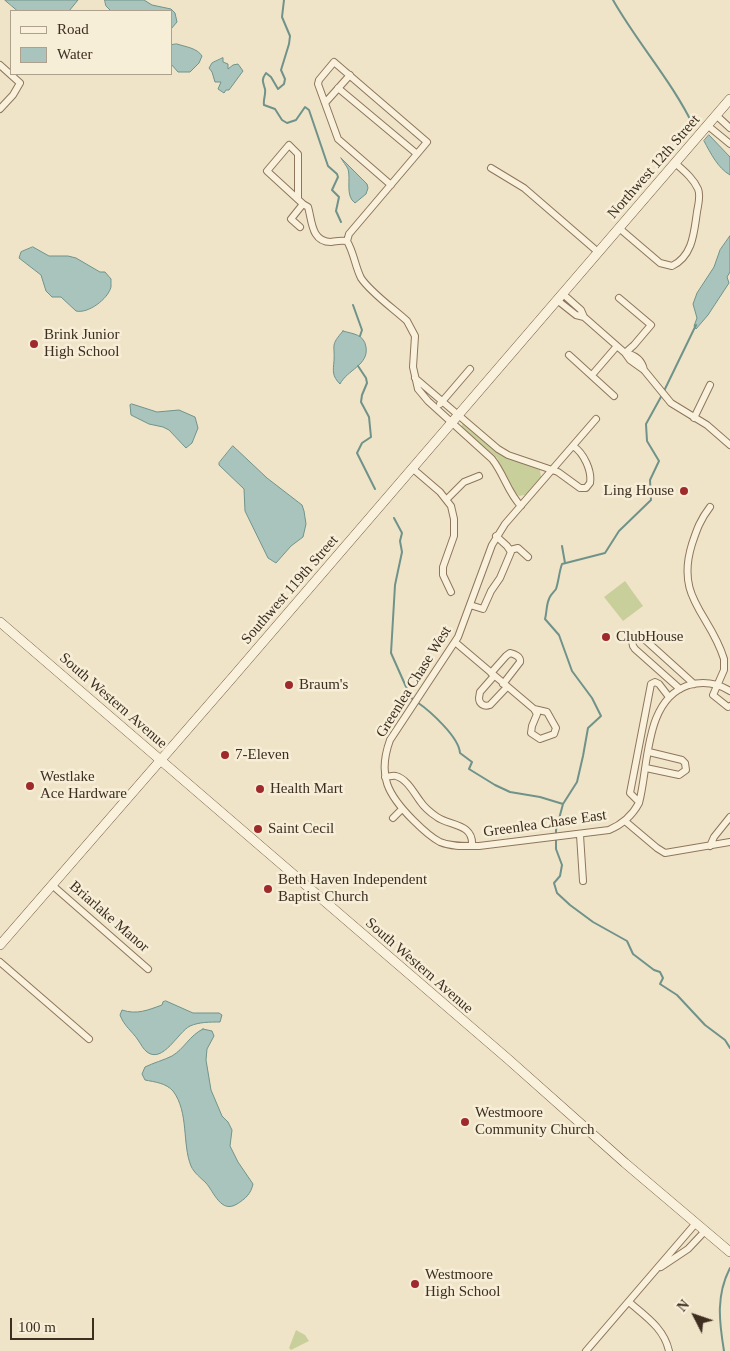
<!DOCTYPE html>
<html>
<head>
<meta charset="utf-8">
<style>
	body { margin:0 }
	#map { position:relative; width:730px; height:1351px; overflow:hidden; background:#f0e4c8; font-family:Georgia,serif }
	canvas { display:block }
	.legend { position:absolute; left:10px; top:10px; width:162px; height:65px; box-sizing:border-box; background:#f7eed8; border:1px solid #ada18e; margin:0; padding:6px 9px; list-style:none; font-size:15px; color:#3d2e20 }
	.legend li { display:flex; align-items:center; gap:10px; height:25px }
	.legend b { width:25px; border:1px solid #ada18e }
	.north { position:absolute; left:670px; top:1291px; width:50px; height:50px; -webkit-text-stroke:4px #f7eed8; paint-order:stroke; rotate:311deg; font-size:14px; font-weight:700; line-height:20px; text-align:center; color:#3d2e20 }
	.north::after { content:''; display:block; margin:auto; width:18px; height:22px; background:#3d2e20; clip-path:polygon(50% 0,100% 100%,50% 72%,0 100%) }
	.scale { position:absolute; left:10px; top:1318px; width:84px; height:22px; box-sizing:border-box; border:2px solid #3d2e20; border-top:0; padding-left:6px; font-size:15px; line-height:18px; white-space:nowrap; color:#3d2e20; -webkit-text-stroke:4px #f7eed8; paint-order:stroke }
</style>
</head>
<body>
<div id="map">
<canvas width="730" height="1351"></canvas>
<ul class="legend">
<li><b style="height:6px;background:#faf1dc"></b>Road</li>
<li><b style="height:14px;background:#a9c4bc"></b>Water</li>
</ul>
<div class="north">N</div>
<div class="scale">100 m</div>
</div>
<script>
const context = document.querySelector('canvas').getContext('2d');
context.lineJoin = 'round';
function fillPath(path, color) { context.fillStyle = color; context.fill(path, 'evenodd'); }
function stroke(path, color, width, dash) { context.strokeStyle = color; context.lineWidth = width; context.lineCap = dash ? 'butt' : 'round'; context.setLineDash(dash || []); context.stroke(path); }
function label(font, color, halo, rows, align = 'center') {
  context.font = font + ' Georgia,serif'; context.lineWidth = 5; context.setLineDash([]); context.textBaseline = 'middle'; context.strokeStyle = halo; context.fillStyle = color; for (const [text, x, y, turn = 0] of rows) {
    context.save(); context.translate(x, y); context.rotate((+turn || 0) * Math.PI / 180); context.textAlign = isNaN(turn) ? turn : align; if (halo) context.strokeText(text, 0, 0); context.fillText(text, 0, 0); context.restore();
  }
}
fillPath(new Path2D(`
	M463 423 500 454 540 470 541 477 525 495 519 496 515 492 497 458 461 427Z
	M625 581 643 606 623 621 604 597Z
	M296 1330 305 1335 309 1341 291 1350 289 1348Z`), '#c9cf9b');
const water = new Path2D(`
	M5 0H78L69 11H18Z
	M105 0H144L152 5 171 9 175 13 177 22 171 29V11H111L106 6Z
	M177 44C186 47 197 48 202 56L199 63 190 72H178L171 64V45Z
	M223 58V62L228 64V69L233 65 238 64 243 71 229 90H226L224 93 218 89 221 82H215L212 72 209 68 212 63Z
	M709 135 730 157V175C718 168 711 154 704 141Z
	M341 158 367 184 368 188 366 194 355 203C345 196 351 179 348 169 346 165 343 162 341 158Z
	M730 236V272L727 277 729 283 708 315 696 329 694 326 697 318 693 304 697 293 714 267 720 250Z
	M33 247 49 256H68L76 258 100 272H105L111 279C111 281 111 284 111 287 108 299 88 314 76 311L61 297H52L46 291 41 275 19 258 21 252Z
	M343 331C353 334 364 334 366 347 369 365 347 370 340 384 332 376 333 371 334 361 335 344 330 346 343 331Z
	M132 404 157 412 179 410 195 417 198 428 192 443 186 448 169 430 163 427 149 424 131 415 130 405Z
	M233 446 267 478 302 505 304 511 306 524 303 537 291 546 276 563 268 558 245 511 244 489 219 465V463Z
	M166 1001 193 1013H219L222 1015 220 1022C210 1022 199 1022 190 1026 178 1032 163 1064 147 1052 143 1049 141 1044 138 1040 132 1031 124 1026 120 1015L122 1010C137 1015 148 1010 162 1005L163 1002Z
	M203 1029 212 1031 214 1036 207 1049 206 1060 211 1090 222 1116 228 1122 232 1130 230 1146 238 1162 253 1184C251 1194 245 1199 237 1204 221 1214 214 1192 206 1183 201 1178 194 1173 191 1166 182 1144 189 1112 173 1091 166 1083 155 1082 145 1080L142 1074 145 1067C153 1063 164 1060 172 1056 184 1049 190 1035 203 1029Z`);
fillPath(water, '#a9c4bc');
stroke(water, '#6f938a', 1);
stroke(new Path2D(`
	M284 0 282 17 290 36 289 44 281 70 285 79 284 84 278 89 271 77 266 73C261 80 263 82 265 89 266 94 263 100 264 105L275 109 282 120 287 123 296 120 305 107 309 110 328 166 337 174 338 177 332 190 339 197 336 211 341 222
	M613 0C638 44 672 81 694 127
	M353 305 362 330 360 336
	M358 366 366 378 367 383 362 395 361 402 369 417 371 437 362 443 357 453 375 489
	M664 391 696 325
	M662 395 646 424 647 441 659 461 650 480 651 500 619 531 605 553 562 564C559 572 559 580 556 589 554 592 550 595 549 599 546 606 547 612 545 619L559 635 572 671 592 698 601 716 588 728 583 756 577 782 563 804 556 830V849L562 865 560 876 554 883 557 893 570 905 593 922 627 941 633 954 654 970 660 972 663 978 660 984 677 995 705 1025 725 1040 730 1048
	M394 518 402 533 400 541 402 552 395 585 391 653 411 698 413 699
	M562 546 565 563
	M417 702C430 711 459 737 460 753L472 762 469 769 495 785 510 792 540 797 563 804
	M724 1351C719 1321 716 1295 730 1268`), '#6f938a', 2);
const street = new Path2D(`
	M0 65 20 83 13 95 0 109
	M338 88 417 154
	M325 103 350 75
	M716 115 730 128
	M707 125 730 144
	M491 168 524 188 598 252
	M298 199V154L289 145 267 171 303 204
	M300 227 291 219 303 204 308 207C312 220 311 242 331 242 337 241 340 240 347 241 354 253 355 266 361 278 370 292 394 309 407 321L415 336 413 367 418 389 428 401 492 459C504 474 508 493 521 506
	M619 228 660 263 672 266C693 256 694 232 697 212 698 205 701 196 698 189 693 178 684 171 675 163
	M347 241 349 234 417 154 427 142 334 62 319 80 318 84 338 139 391 185
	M563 294 581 310 584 317 625 353 634 345 651 325 619 298
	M557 300 576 315 584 317
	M569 355 614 396
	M644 370C642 360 635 355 625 353L630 360 644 370 671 403 707 425 730 445
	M592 375 617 346
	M415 378 498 449 508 455 558 472 580 488H586L590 483C592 471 584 453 573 446
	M440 404 470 369
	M694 418 710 385
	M596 419 505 524 492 545 458 637 390 740C377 776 388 795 413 820 421 828 430 837 440 842 452 847 466 846 479 846L609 830C623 824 632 816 639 803 649 766 644 699 689 685 704 681 717 683 730 691
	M412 468 440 492 451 506 454 519V536L443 567V575L451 592
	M447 499 464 482 479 476
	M710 507C700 520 697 529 692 544 675 599 710 613 724 659V670L713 695 728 707 730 706
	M510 550 518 548 528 557
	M470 605 483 609 491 591 500 578 511 552 507 546 496 536
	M455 642 534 709 547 712 556 728 554 734 540 739 531 733 532 726 537 714 534 709
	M491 673 506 656 510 653C515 654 521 657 520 662L503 684
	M494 676 480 692 479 698C479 704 484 707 490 705L507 687
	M680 689 635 649 633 646 632 641 636 637H642L694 684
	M646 768 679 775 686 770 685 763 682 760 649 752
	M385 777C388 777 393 775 396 776 407 779 414 793 420 801 424 807 431 813 437 817 449 826 474 823 472 846
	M639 802 630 793 651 684 655 682 659 684 669 697
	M393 818 402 809
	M625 821 657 848 665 853 730 842
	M580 835 583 881
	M710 846 714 837 730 817
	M52 885 148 969
	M0 962 89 1039
	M661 1267 688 1249 705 1231
	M629 1302C645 1316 664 1328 669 1351
	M586 1351 696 1223`);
const secondary = new Path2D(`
	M0 622 508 1059 625 1163 730 1252
	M0 945 232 678 730 99`);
stroke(street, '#8d765c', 8);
stroke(secondary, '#6f573f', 10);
stroke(street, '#faf1dc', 6);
stroke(secondary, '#faf1dc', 9);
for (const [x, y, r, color] of [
	[34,344,5,"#9e2a2b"],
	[684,491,5,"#9e2a2b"],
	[606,637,5,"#9e2a2b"],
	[289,685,5,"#9e2a2b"],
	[225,755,5,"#9e2a2b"],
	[30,786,5,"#9e2a2b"],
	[260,789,5,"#9e2a2b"],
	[258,829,5,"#9e2a2b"],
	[268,889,5,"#9e2a2b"],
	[465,1122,5,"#9e2a2b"],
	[415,1284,5,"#9e2a2b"]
]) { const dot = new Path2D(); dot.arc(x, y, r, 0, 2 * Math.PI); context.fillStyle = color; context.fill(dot); stroke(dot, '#f7eed8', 2); }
label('15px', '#3d2e20', '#f7eed8', [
	["Northwest 12th Street",654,167,-49],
	["Southwest 119th Street",290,590,-49],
	["Greenlea Chase West",414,682,-58],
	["South Western Avenue",113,701,41],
	["Greenlea Chase East",545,824,-8],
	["Briarlake Manor",109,917,41],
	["South Western Avenue",419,966,41]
]);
label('15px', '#3d2e20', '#f7eed8', [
	["Brink Junior",44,335],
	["High School",44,352],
	["Ling House",674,491,"right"],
	["ClubHouse",616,637],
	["Braum's",299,685],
	["7-Eleven",235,755],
	["Westlake",40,777],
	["Ace Hardware",40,794],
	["Health Mart",270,789],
	["Saint Cecil",268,829],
	["Beth Haven Independent",278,880],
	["Baptist Church",278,897],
	["Westmoore",475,1113],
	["Community Church",475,1130],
	["Westmoore",425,1275],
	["High School",425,1292]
], 'left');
</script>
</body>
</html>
